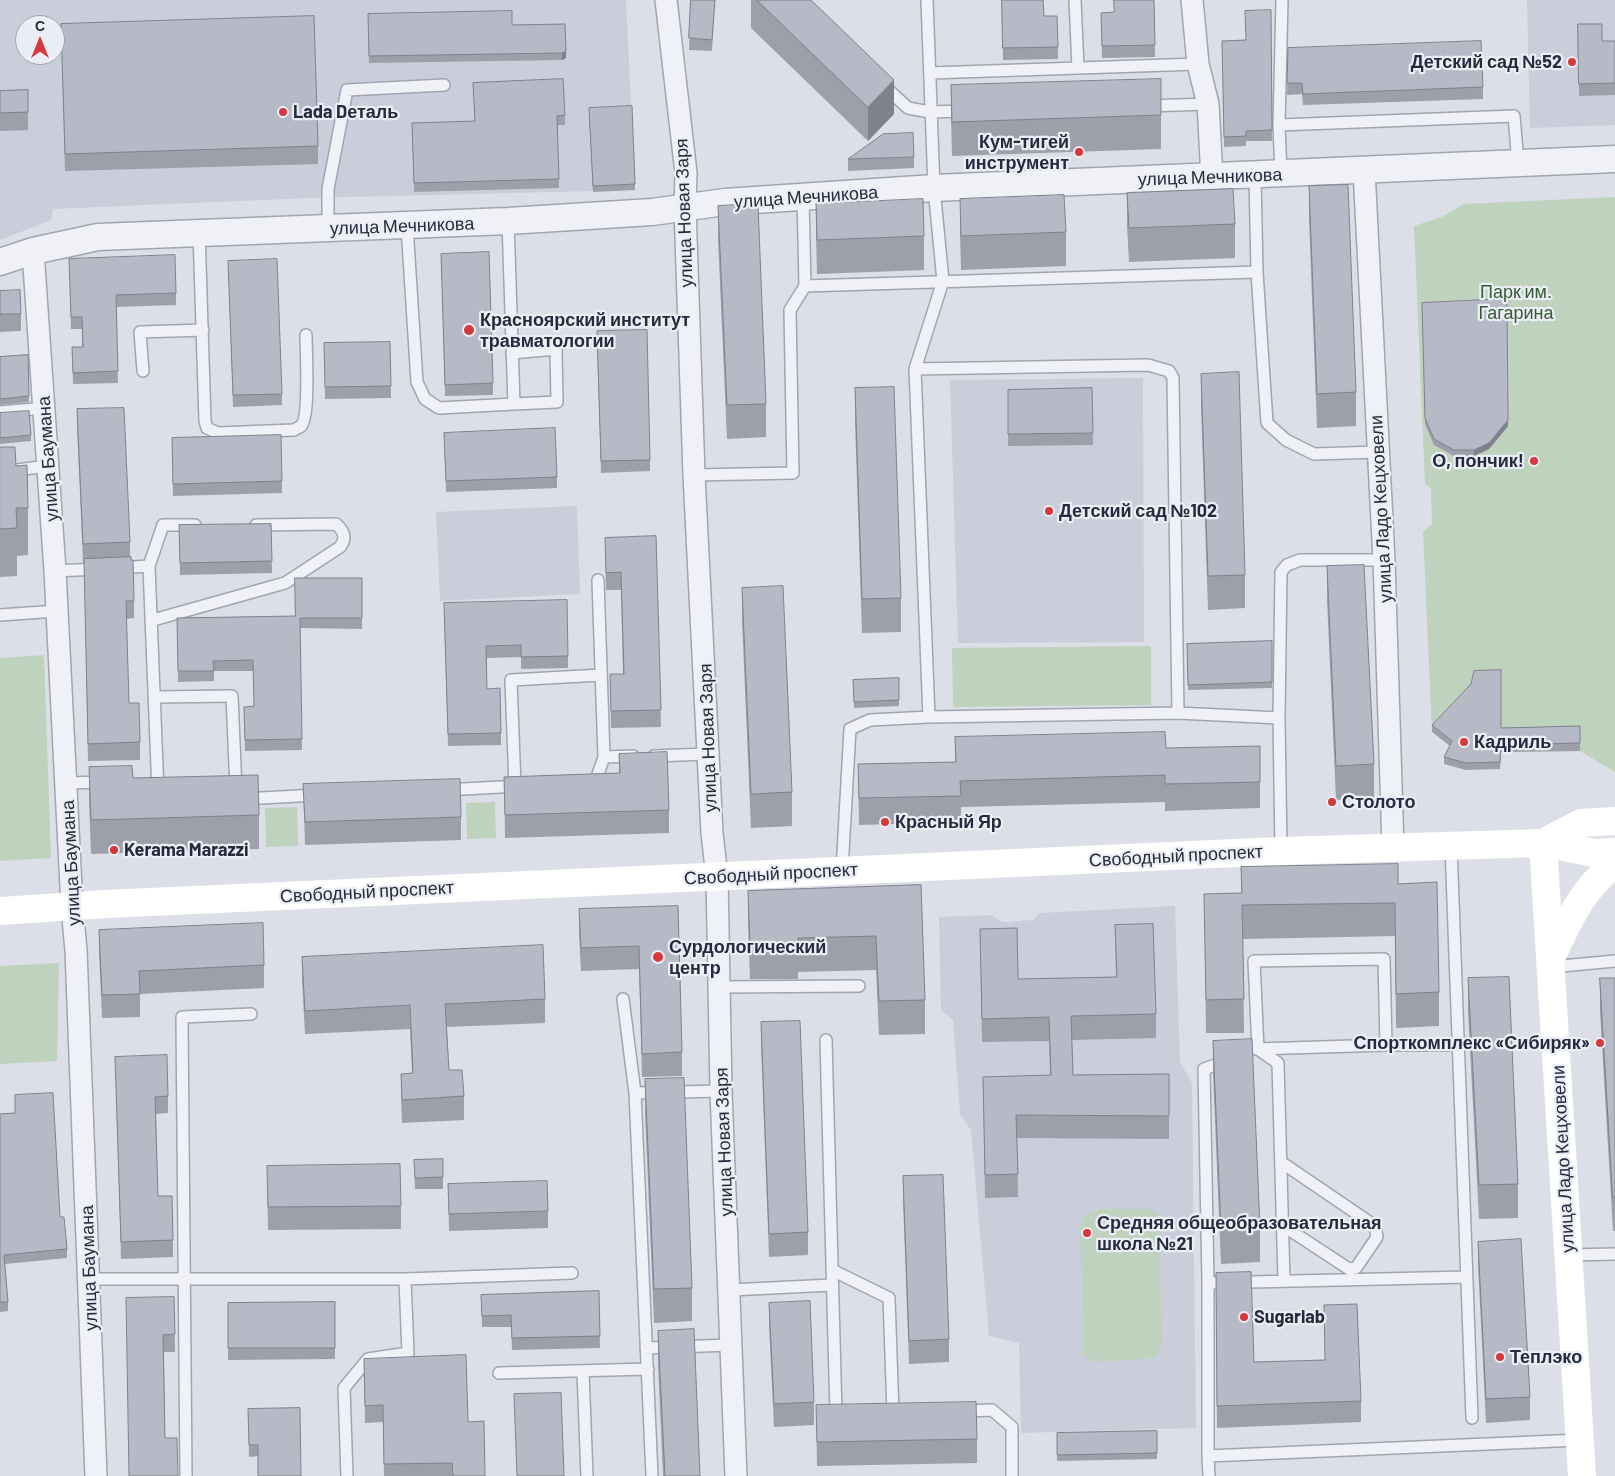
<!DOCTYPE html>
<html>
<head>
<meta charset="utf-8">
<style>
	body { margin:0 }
	#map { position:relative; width:1615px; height:1476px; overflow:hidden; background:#dcdfe7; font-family:Barlow,sans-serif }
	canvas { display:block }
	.north { position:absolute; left:15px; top:15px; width:50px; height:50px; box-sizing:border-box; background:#eceef5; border:1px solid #9ca0ac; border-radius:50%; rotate:0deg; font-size:14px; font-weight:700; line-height:20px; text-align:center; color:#252b3f }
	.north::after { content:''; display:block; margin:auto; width:18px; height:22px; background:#d6383c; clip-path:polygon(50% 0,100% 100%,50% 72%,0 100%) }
</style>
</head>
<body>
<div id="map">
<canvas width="1615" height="1476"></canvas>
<div class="north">С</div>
</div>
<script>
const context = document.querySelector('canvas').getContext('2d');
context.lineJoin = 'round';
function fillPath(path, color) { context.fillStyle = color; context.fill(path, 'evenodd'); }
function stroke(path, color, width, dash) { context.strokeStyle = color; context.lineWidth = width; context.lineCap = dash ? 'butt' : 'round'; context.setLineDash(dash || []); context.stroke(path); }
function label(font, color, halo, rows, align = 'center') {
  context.font = font + ' Barlow,sans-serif'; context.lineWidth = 4.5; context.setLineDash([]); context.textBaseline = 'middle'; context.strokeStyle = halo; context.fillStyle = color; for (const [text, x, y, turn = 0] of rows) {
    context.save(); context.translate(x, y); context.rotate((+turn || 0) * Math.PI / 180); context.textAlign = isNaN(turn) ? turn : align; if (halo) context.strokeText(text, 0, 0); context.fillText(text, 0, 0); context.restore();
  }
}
fillPath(new Path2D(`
	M0 0H626L635 190 311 198 53 209 51 220 0 240ZM25 25H55V55H25Z
	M1527 0H1615V125L1530 128Z
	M1143 378 1144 642 958 643 950 380Z
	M577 506 580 594 440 601 436 512Z
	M1175 906 1180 1062 1192 1083 1196 1428 1021 1433 1019 1343 989 1336 971 1130 960 1114 953 1020 941 1010 939 917 991 915 1002 922 1033 920 1040 913Z`), '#caceda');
fillPath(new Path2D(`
	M1615 197V772L1580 751 1501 752V678L1471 691 1432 732 1423 531 1432 524 1431 489 1425 484 1414 226 1442 217 1464 204Z
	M1151 646V705L953 707 952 648Z
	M44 655 51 858 0 861V658Z
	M495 802 496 838 467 839 466 803Z
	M297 807 298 846 266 847 265 808Z
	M59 963 57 1061 0 1064V966Z
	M1099 1209H1150L1159 1215 1162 1345 1155 1358 1095 1362 1084 1355 1080 1226 1085 1215Z`), '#bfd2bd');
const service = new Path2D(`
	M927 0 934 188 943 281 915 369 929 717
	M1075 0 1078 68
	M930 73 1198 64
	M883 85 908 108 930 112 965 111
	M1146 106 1208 104
	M1279 125 1514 116 1518 163
	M1281 174 1279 125 1282 0
	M1255 176 1257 272
	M407 226 417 382 425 399 439 408 514 404 508 221
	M328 229V189L347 90 444 85
	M199 232 205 421 207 428 218 433 294 430C296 428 299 428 301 426 310 417 306 351 306 335
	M805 286 1257 272 1267 423 1286 440 1314 454 1379 452
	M512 353 556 349 557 402 514 404
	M915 369 1148 365 1169 371 1173 378 1178 713
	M143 371 140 332 203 330
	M0 412 44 408
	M0 472 48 466
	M694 475 793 473 790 310 805 286 803 197
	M119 568 149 566
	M55 571 98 569
	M598 580 604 757
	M0 615 57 611
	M153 620 285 583 340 547C347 538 344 531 336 524L256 525
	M156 697 232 696 236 790
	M1279 718 1281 572 1287 565 1300 560H1384
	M654 756 707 754
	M66 783 104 782
	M590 783H595L604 757 633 756
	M515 787 511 680 601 675
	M445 790 519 786
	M158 792 149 566 163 525H195
	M243 799 317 795
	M1451 846 1472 1418
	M842 870 850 729 870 720 929 717 1178 713 1279 718 1281 851
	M1551 967 1615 961
	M719 987 859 986
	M623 999 635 1093 652 1476
	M826 1040 836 1414H839
	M1256 1049 1386 1045
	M635 1093 721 1091
	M1281 1162 1375 1226 1377 1237 1356 1268 1349 1269 1282 1225
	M1569 1255 1615 1254
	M832 1270 889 1298 893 1413H888
	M1467 1277 1208 1283V1456L1580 1440
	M90 1279H405L572 1273
	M1284 1281 1278 1063 1258 1049 1254 961 1384 959 1386 1045H1457
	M1208 1283 1204 1069 1227 1061
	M730 1290 832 1285
	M646 1348 731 1345
	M583 1372 587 1476
	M499 1373 648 1369
	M963 1411 992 1410 1012 1427V1476
	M1208 1456 1209 1476
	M186 1476 182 1017 251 1014
	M347 1476 344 1388 368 1359 408 1353 405 1279`);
const minor = new Path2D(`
	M666 0 686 173 685 208 694 475 712 833 717 877 721 1091 736 1476
	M1192 0 1198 64 1208 104 1212 178
	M1364 170 1384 560 1393 848
	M33 251 55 571 72 907 76 950 96 1476`);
const tertiary = new Path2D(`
	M0 262 33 251 98 237 508 221 652 212 725 202 934 188 1615 159`);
stroke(service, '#a1a5b1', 14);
stroke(minor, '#a1a5b1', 24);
stroke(tertiary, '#a1a5b1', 29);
stroke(service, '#eff1f6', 11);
stroke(minor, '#eff1f6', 21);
stroke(tertiary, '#eff1f6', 26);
stroke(new Path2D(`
	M1543 843 1582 1476
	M1543 843 1581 823 1615 821
	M0 911 106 904 1281 851 1543 843 1594 853 1615 852
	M1551 958C1568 922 1582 888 1615 864`), '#fff', 28);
fillPath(new Path2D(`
	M691 0H715L712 51 689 50Z
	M751 0H811L894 114 868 141 751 28Z
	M1002 0 1044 16H1057L1058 59 1003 60Z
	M1154 0 1155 57 1102 58 1101 13 1114 12Z
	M1271 10 1272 141H1246V146L1224 147 1222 41 1245 40Z
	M368 14 512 25 565 24 566 58 562 60 369 63Z
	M61 24 318 146V164L65 171Z
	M1578 24 1602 41H1615V95L1579 96Z
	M1288 48 1483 87V99L1303 105 1302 94 1287 95Z
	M473 83 565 115V125H557L559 188 414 192 412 132 475 121Z
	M951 85 1161 115V149L952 156 951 119Z
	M28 90V130L0 131V91Z
	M589 114 635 184V190L593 192Z
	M914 157V168L848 171V159Z
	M1309 186 1356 392V426L1317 428 1309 220Z
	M1127 193 1235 224V258L1129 262 1127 226Z
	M960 199 1066 232V266L961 270 960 233Z
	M816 204 924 236V270L817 274 816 237Z
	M718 206 766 404V437L727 439 718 239Z
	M441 254 493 383V395L445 396Z
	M69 259 176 293V305L116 307 118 383 73 384 72 347H82V329H71Z
	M228 261 282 394V405L233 407Z
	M0 291 21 314V331L0 332Z
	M1422 303 1508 426 1489 449 1474 456H1454L1434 445 1425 424Z
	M390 342 391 398 325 399 324 343Z
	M597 343 650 460V471L601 473Z
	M28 355 29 402 0 405V357Z
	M1201 374 1245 575V608L1208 610 1201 407Z
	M855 388 901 598V632L862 633 855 422Z
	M1092 388 1093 445 1008 446V390Z
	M77 409 130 542V557L134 601V618L126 619 129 703 140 742V760L88 761 84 562H83L77 427Z
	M0 413 31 435V441L0 444Z
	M444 433 557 477V488L446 492Z
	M281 435 282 493 173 496 172 438Z
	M0 447 16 466 28 508V555L17 556V576L0 577Z
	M271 524 272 573 180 575 179 525Z
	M656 536 661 727 611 728 610 674H623L621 590H606L605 538Z
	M1327 566 1374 764V798L1336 800 1327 600Z
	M362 578V629L300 628 302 750 245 751 244 707 254 706 253 671H214V681L178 682 177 618 295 616Z
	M742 588 792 792V826L751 828 742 621Z
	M444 615 568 656V668L521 669V657L487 658V689L501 733V745L448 746Z
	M1272 641V688L1188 690 1187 644Z
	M899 678V706L854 708 853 680Z
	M1432 725 1501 728 1580 726V751L1501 752 1500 769 1466 770 1444 764V757L1450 746 1432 732Z
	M955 737 1166 748 1260 782V808L1165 811V802L961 807V822L859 825 858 764 955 762Z
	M619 754 669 810V833L505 838 504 777 619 773Z
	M89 767 133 778 259 815V849L91 854 89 801Z
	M303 784 461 817V840L305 845Z
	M1241 867 1398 884 1439 992V1026L1396 1028 1395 936 1243 939 1244 1033H1206L1204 894 1241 893Z
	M921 885 925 1000V1034L879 1035 876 970 798 972V979H750L748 924V891Z
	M678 906 682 1052V1076L642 1077 639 969 581 971 579 933V909Z
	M1115 925 1156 1014V1038L1072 1040 1073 1075 1169 1074V1139L1017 1138 1018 1197 985 1198 983 1077 1050 1075 1049 1041 982 1042 980 929 1018 979 1116 977Z
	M99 930 264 965V988L140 994V1017L102 1018 99 953Z
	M302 957 545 999V1023L447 1027 449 1070 464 1096V1120L402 1123 401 1097V1074L412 1073 410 1029 305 1034 302 980Z
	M1468 978 1518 1184V1218L1479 1219 1468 1012Z
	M1600 978H1615V1231H1613L1600 1012Z
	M761 1022 808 1232V1255L769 1257 761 1045Z
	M1213 1041 1260 1228V1262L1221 1264 1213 1075Z
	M115 1057 168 1096V1113L156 1114 158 1196 173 1240V1257L121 1259Z
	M645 1079 692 1288V1321L654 1323 645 1113Z
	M15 1095 60 1217 67 1249V1258L5 1264 8 1302V1311L0 1312V1114L15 1113Z
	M443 1159V1189H415L414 1160Z
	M267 1166 401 1206V1229L268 1230Z
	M903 1176 949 1339V1362L909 1364 903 1200Z
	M448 1184 548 1211V1228L449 1231Z
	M1478 1242 1530 1397V1420L1486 1423 1478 1265Z
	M1216 1273 1254 1362 1361 1401V1422L1217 1428Z
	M599 1291 600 1348 512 1350 511 1327H482L481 1295Z
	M174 1297 175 1352H164L165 1438 126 1316Z
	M335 1302V1359L228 1360V1303Z
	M769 1303 814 1402V1425L774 1427 769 1326Z
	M658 1331 700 1476H663L658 1364Z
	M364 1359 468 1422 485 1476H384L383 1422 365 1423Z
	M816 1405 977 1439V1463L817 1466Z
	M300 1408 258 1456 249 1457 248 1409Z
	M1157 1431V1459L1057 1461V1433Z`), '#9da0ab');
fillPath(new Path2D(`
	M566 51V58L562 60V53Z
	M894 80V114L868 141V107Z
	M1508 420V426L1489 449 1474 456V450Z`), '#7f828b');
const building = new Path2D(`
	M691 0H715L712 40 689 38Z
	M757 0H811L894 80 868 107Z
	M1002 0H1043L1044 16H1057L1058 47 1003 48Z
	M1114 0H1154L1155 45 1102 46 1101 13 1114 12Z
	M1271 10 1272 130 1246 131V136L1224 137 1222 41 1246 40 1245 11Z
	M512 11V25L565 24 566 51 562 53 369 56 368 14Z
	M314 16 318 146 65 154 61 24Z
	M1578 24H1602V41H1615V83L1579 84Z
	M1481 41 1483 87 1303 94 1302 83H1287L1288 48Z
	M563 79 565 115 557 116 559 179 414 183 412 123 475 121 473 83Z
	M1161 79V115L952 122 951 85Z
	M28 90V112L0 113V91Z
	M632 106 635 184 593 186 589 108Z
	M913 133 914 157 848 159 883 134Z
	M1348 185 1356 392 1317 394 1309 186Z
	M1233 189 1235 224 1129 228 1127 193Z
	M1064 195 1066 232 961 236 960 199Z
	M923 199 924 236 817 240 816 204Z
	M758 204 766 404 727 405 718 206Z
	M489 252 493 383 445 385 441 254Z
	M175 255 176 293 116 295 118 371 73 373 72 347H83L82 317H71L69 259Z
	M277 259 282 394 233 395 228 261Z
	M20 290 21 314H0V291Z
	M1507 299 1508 420 1489 443 1474 450H1454L1434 439 1425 418 1422 303Z
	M647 330 650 460 601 461 597 331Z
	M390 342 391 386 325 387 324 343Z
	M28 355 29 396 0 399V357Z
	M1239 372 1245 575 1208 576 1201 374Z
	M894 387 901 598 862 599 855 388Z
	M1092 388 1093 433 1008 434V390Z
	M124 408 130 542 83 544 77 409Z
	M29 411 31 435 0 438V413Z
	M555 428 557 477 446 481 444 433Z
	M281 435 282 481 173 484 172 438Z
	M0 447H15L16 466 27 465 28 508H16L17 528 0 529Z
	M271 524 272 561 180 563 179 525Z
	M656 536 661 710 611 711 610 674H624L621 572 606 573 605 538Z
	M131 557V560H133L134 601H126L129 703H139L140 742 88 744 84 559Z
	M1364 565 1374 764 1336 766 1327 566Z
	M295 578H362V618H300L302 739 245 740 244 707 254 706 253 660 213 661 214 671H178L177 618 295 616Z
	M783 586 792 792 751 794 742 588Z
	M567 600 568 656 521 657V645L486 646 487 689 500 688 501 733 448 734 444 603Z
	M1272 641V682L1188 685 1187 644Z
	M1501 670V728L1580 726V743L1501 745 1500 762 1466 763 1444 757 1452 741 1432 725 1471 684 1474 671Z
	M899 678V700L854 702 853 680Z
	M1165 732 1166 748 1260 746V782L1165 784V775L960 781 961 796 859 798 858 764 956 762 955 737Z
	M667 752 669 810 505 815 504 777 620 773 619 754Z
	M132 766 133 778 258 775 259 815 91 820 89 767Z
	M460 779 461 817 305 822 303 784Z
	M1398 864V884L1437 882 1439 992 1396 994 1395 903 1242 905 1244 999 1206 1000 1204 894 1242 893 1241 867Z
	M921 885 925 1000 879 1001 876 936 798 938V945H750L748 891Z
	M678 906 682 1052 642 1054 639 946 581 948 579 909Z
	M263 923 264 965 139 971 140 994 102 995 99 930Z
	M1153 924 1156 1014 1071 1016 1073 1075 1169 1074V1116L1016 1115 1018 1174 985 1175 983 1077 1051 1075 1049 1017 982 1019 980 929 1017 928 1018 979 1117 977 1115 925Z
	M543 945 545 999 445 1004 449 1070H462L464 1096 402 1100 401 1074 413 1073 410 1005 305 1011 302 957Z
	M1509 977 1518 1184 1479 1185 1468 978Z
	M1600 978H1615V1197H1613Z
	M800 1021 808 1232 769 1234 761 1022Z
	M1252 1039 1260 1228 1221 1230 1213 1041Z
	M167 1055 168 1096 155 1097 158 1196H172L173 1240 121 1242 115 1057Z
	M684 1078 692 1288 654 1289 645 1079Z
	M53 1093 60 1217H64L67 1249 4 1255 8 1302H0V1114L15 1113V1095Z
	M443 1159V1177L415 1178 414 1160Z
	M400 1164 401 1206 268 1207 267 1166Z
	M943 1175 949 1339 909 1341 903 1176Z
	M547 1181 548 1211 449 1214 448 1184Z
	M1521 1239 1530 1397 1486 1399 1478 1242Z
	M1251 1272 1254 1362 1325 1360 1324 1305 1357 1304 1361 1401 1217 1406 1216 1273Z
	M599 1291 600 1336 512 1338 511 1315 482 1316 481 1295Z
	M174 1297 175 1334 163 1335 165 1438H177L178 1476H129L126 1298Z
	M810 1301 814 1402 774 1404 769 1303Z
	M335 1302V1348H228V1303Z
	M694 1329 700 1476H665L658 1331Z
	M466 1355 468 1422 484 1421 485 1476H453L452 1463 384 1464 383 1405 365 1406 364 1359Z
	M561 1393 564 1476H517L514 1394Z
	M976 1402 977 1439 817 1442 816 1405Z
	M300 1408 301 1476H258V1445H249L248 1409Z
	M1157 1431V1453L1057 1455V1433Z`);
fillPath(building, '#b6bac7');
stroke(building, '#7f828b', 1);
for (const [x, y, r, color] of [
	[1572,62,5,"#d6383c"],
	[283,112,5,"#d6383c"],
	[1079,152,5,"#d6383c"],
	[469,330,6,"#d6383c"],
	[1534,461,5,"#d6383c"],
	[1049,511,5,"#d6383c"],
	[1464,742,5,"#d6383c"],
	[1332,802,5,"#d6383c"],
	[885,822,5,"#d6383c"],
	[114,850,5,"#d6383c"],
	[658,957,6,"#d6383c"],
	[1600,1043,5,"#d6383c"],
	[1087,1233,5,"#d6383c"],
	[1244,1317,5,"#d6383c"],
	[1500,1357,5,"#d6383c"]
]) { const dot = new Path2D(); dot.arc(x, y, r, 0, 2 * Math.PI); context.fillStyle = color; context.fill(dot); stroke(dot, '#eceef5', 2); }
label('bold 18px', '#252b3f', '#eceef5', [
	["Детский сад №52",1562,62,"right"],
	["Lada Dеталь",293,112],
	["Кум-тигей",1069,142,"right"],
	["инструмент",1069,163,"right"],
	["Красноярский институт",480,320],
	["травматологии",480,341],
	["О, пончик!",1524,461,"right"],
	["Детский сад №102",1059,511],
	["Кадриль",1474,742],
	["Столото",1342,802],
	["Красный Яр",895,822],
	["Kerama Marazzi",124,850],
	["Сурдологический",669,947],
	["центр",669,968],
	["Спорткомплекс «Сибиряк»",1590,1043,"right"],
	["Средняя общеобразовательная",1097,1223],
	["школа №21",1097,1244],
	["Sugarlab",1254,1317],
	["Теплэко",1510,1357]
], 'left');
label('18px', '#252b3f', '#eceef5', [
	["улица Мечникова",1210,177,-2],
	["улица Мечникова",806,197,-4],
	["улица Новая Заря",684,213,-92],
	["улица Мечникова",402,226,-2],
	["улица Баумана",48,459,-94],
	["улица Ладо Кецховели",1381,509,-93],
	["улица Новая Заря",708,738,-92],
	["Свободный проспект",1176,856,-3],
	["улица Баумана",71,863,-93],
	["Свободный проспект",771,874,-3],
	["Свободный проспект",367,892,-3],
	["улица Новая Заря",724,1142,-92],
	["улица Ладо Кецховели",1563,1159,-93],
	["улица Баумана",89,1268,-92]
]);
label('18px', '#345b32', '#eceef5', [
	["Парк им.",1516,292],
	["Гагарина",1516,313]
]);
</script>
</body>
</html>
